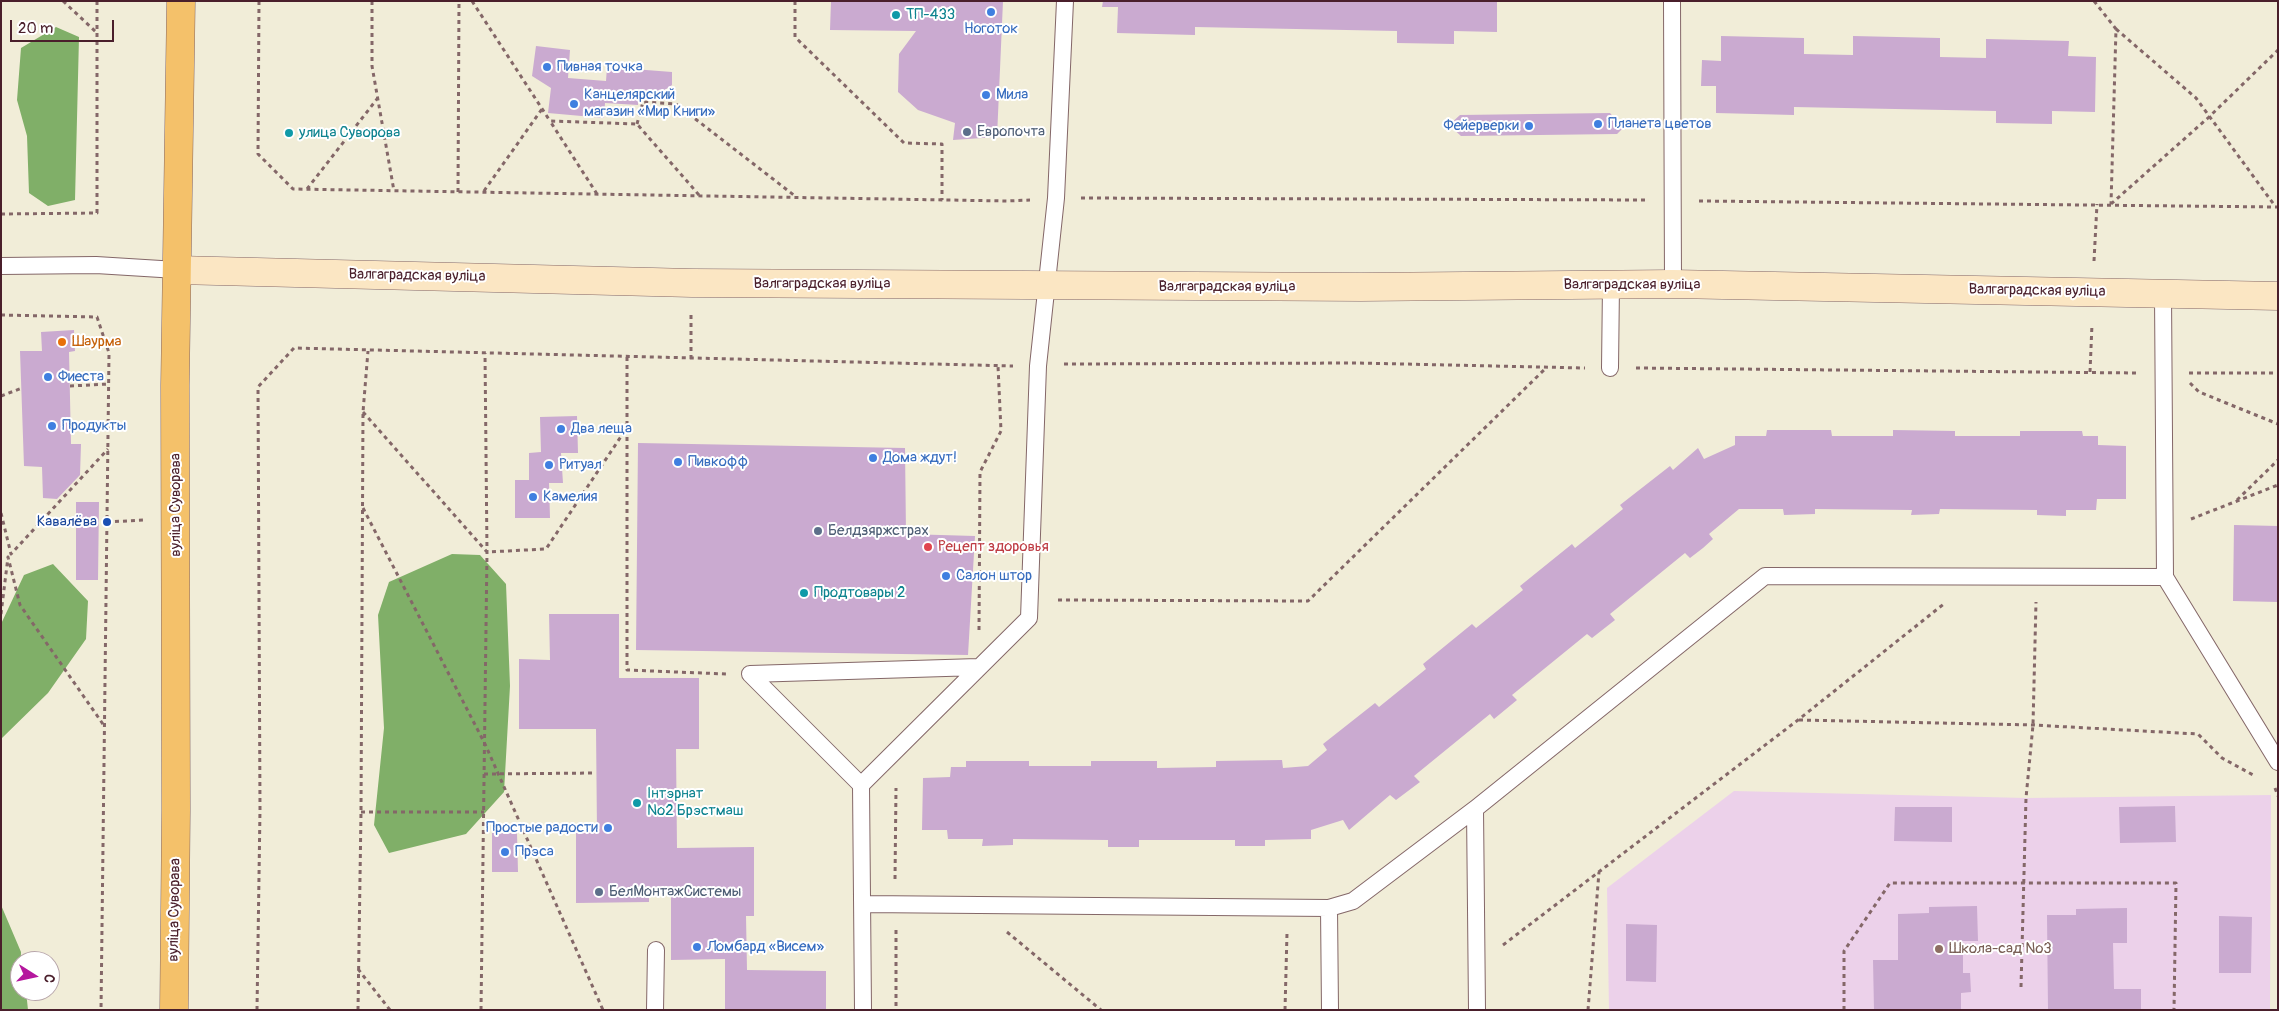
<!DOCTYPE html>
<html>
<head>
<meta charset="utf-8">
<style>
	body { margin:0 }
	#map { position:relative; width:2279px; height:1011px; overflow:hidden; background:#f1edd8; font-family:Pangolin,sans-serif }
	canvas { display:block }
	.frame { position:absolute; inset:0; border:2px solid #4a1f2b; pointer-events:none }
	.north { position:absolute; left:10px; top:951px; width:50px; height:50px; box-sizing:border-box; background:#fff; border:1px solid #b7a5aa; border-radius:50%; rotate:100deg; font-size:14px; font-weight:700; line-height:20px; text-align:center; color:#4a1f2b }
	.north::after { content:''; display:block; margin:auto; width:18px; height:22px; background:#b5179e; clip-path:polygon(50% 0,100% 100%,50% 72%,0 100%) }
	.scale { position:absolute; left:10px; top:20px; width:104px; height:22px; box-sizing:border-box; border:2px solid #4a1f2b; border-top:0; padding-left:6px; font-size:15px; line-height:18px; white-space:nowrap; color:#4a1f2b; -webkit-text-stroke:4px #fff; paint-order:stroke }
</style>
</head>
<body>
<div id="map">
<canvas width="2279" height="1011"></canvas>
<div class="frame"></div>
<div class="north">С</div>
<div class="scale">20 m</div>
</div>
<script>
const context = document.querySelector('canvas').getContext('2d');
context.lineJoin = 'round';
function fillPath(path, color) { context.fillStyle = color; context.fill(path, 'evenodd'); }
function stroke(path, color, width, dash) { context.strokeStyle = color; context.lineWidth = width; context.lineCap = dash ? 'butt' : 'round'; context.setLineDash(dash || []); context.stroke(path); }
function label(font, color, halo, rows, align = 'center') {
  context.font = font + ' Pangolin,sans-serif'; context.lineWidth = 4; context.setLineDash([]); context.textBaseline = 'middle'; context.strokeStyle = halo; context.fillStyle = color; for (const [text, x, y, turn = 0] of rows) {
    context.save(); context.translate(x, y); context.rotate((+turn || 0) * Math.PI / 180); context.textAlign = isNaN(turn) ? turn : align; if (halo) context.strokeText(text, 0, 0); context.fillText(text, 0, 0); context.restore();
  }
}
fillPath(new Path2D(`
	M1734 791 2026 798 2271 795 2270 1010H1609L1607 888Z`), '#ecd1ea');
fillPath(new Path2D(`
	M56 27 79 37 75 200 48 206 29 193 27 136 17 100 21 48Z
	M452 554 480 555 506 584 510 686 504 792 466 834 389 853 374 825 384 728 378 615 389 582Z
	M53 564 88 601 86 639 48 693 1 739V624L24 575Z
	M1 905 21 952 20 991H26L28 1010H1Z`), '#80af68');
fillPath(new Path2D(`
	M831 1H1003L997 137 953 140 955 123 918 110 898 92 899 54 916 31 830 30Z
	M1103 1H1497V32L1454 31V44L1397 43V31L1195 27V35L1117 33 1118 7H1102Z
	M1721 36 1804 38V54L1853 55V36L1940 38V57L1986 58V39L2069 41 2068 56 2096 57 2095 112 2052 111V124L1996 123V111L1794 107V115L1716 113V86H1701L1702 60 1721 61Z
	M536 46 570 50 568 78 606 81 607 67 672 72V85L656 96H638V105L605 103 604 118 548 113 551 88 532 76Z
	M1610 113 1623 128 1617 134 1461 136 1449 125 1460 115Z
	M74 330 75 351 69 352 71 444H81L80 475 57 499 43 498 42 467 24 466 20 351H42L41 332Z
	M577 416 578 453H561L563 483H549L550 518H515V480H529V453L541 452 540 417Z
	M1767 430H1831L1832 436H1893V430L1955 431V436H2020V431H2082L2083 436H2098V445L2126 446V499H2097L2096 510H2066V516L2037 515V510L1940 509 1939 514 1911 515 1912 510 1815 509V514L1784 515 1783 509H1739L1709 534 1713 539 1703 548 1690 558 1685 553 1610 614 1615 620 1592 638 1587 634 1512 695 1517 700 1494 719 1490 714 1414 776 1420 782 1396 800 1390 795 1349 830 1343 820 1311 830V839L1265 840V846H1235V840H1139V847H1108V840L1013 839V845L982 846 983 839H948L947 830H922L923 778 950 777 951 767H966V761H1029V766H1091V761H1157V768L1216 767V761L1282 760 1283 768 1308 766 1327 750 1323 744 1375 703 1379 707 1426 669 1423 664 1472 624 1476 628 1523 590 1520 586 1572 544 1575 548 1623 509 1620 505 1670 466 1673 470 1698 448 1704 459 1735 445V436H1766Z
	M638 443 905 448 906 534 975 536 968 655 636 650Z
	M76 502H99L98 580H76Z
	M2234 525 2278 526V602L2233 601Z
	M549 614H619V678H699V749H676L677 848 754 847V916H746L747 970 826 971V1010H725V959L671 960V892H649V902L576 903V833L597 832 596 729H519V659L550 660Z
	M2175 806 2176 842 2120 843 2119 807Z
	M1895 807H1952V842L1894 841Z
	M492 833H517L518 872H492Z
	M1977 906 1978 941H1963V973H1970L1971 992 1961 993V1010H1874L1873 960H1898V914L1929 913V907Z
	M2127 908V943H2113L2114 989H2141V1010H2048L2047 915H2076V909Z
	M2219 916 2252 917 2251 973H2219Z
	M1626 924 1657 925 1656 982 1626 981Z`), '#caaad0');
const service = new Path2D(`
	M1672 1 1673 284
	M1 266 96 265 177 270
	M2163 295 2165 577 2278 762
	M1610 368 1611 285
	M750 674 978 667
	M750 674 861 785
	M1475 809 1477 1010
	M863 904 1329 908 1353 901 1475 809 1765 576 2165 577
	M1329 908 1330 1010
	M655 1010 656 950
	M863 1010 861 785 1029 618 1038 366 1056 198 1065 1`);
const secondary = new Path2D(`
	M177 270 692 283 1361 287 1673 284 2278 296`);
const primary = new Path2D(`
	M174 1010 176 810 175 385 181 1`);
stroke(service, '#846768', 18);
stroke(secondary, '#846768', 29);
stroke(primary, '#846768', 29);
stroke(new Path2D(`
	M63 1 97 33
	M259 1 258 154 293 189 1007 201 1030 200
	M372 1V66L394 191
	M472 1 550 121
	M795 1V37L904 143 942 144V200
	M2094 1 2116 29 2111 204
	M2116 29 2196 98 2275 206
	M637 124 643 102 676 104 795 196
	M307 189 377 99
	M484 191 542 109
	M458 192 459 1
	M597 194 550 121 637 124 699 195
	M1081 198 1647 200
	M1699 201 2278 207
	M2111 204 2209 117 2278 50
	M1 214 97 213V1
	M2094 261 2097 204
	M1 315 97 317 109 353 101 1010
	M627 357V670L726 674
	M691 359V314
	M1064 364 1357 363 1585 368
	M1636 368 2137 373
	M2090 372 2092 324
	M2189 373H2278
	M2190 383 2199 392 2278 424
	M70 386 109 384
	M1 396 22 388
	M363 412 487 552 546 549 624 432
	M2237 500 2278 460
	M363 508 485 744 603 1010
	M1 513 11 554 108 449
	M2191 519 2278 485
	M107 522 144 520
	M1058 600 1308 601 1546 368
	M1 614 8 557 20 605 105 727
	M979 630 980 472 1001 431 998 366
	M1799 720 2033 725 2198 734 2222 758 2255 776
	M484 774 596 773
	M2275 788 2278 796
	M361 812H484
	M895 879 896 788
	M896 930V1010
	M1007 932 1101 1010
	M1503 945 1798 720 1945 603
	M358 969 390 1010
	M2021 987 2026 798 2033 725 2036 602
	M257 1010 260 809 258 387 294 348 1013 366
	M358 1010 361 812 363 412 368 351
	M481 1010 487 552 485 353
	M1285 1010 1287 933
	M1588 1010 1599 872
	M1844 1010V951L1890 883H2176L2174 1010`), '#846768', 3, [4, 4]);
stroke(service, '#fff', 16);
stroke(secondary, '#fbe6c3', 28);
stroke(primary, '#f4c16a', 28);
for (const [x, y, r, color] of [
	[991,12,5,"#3f7fe0"],
	[896,15,5,"#0f9aa8"],
	[547,67,5,"#3f7fe0"],
	[986,95,5,"#3f7fe0"],
	[574,104,5,"#3f7fe0"],
	[1598,124,5,"#3f7fe0"],
	[1529,126,5,"#3f7fe0"],
	[967,132,5,"#5c6f8a"],
	[289,133,5,"#0f9aa8"],
	[62,342,5,"#e8710a"],
	[48,377,5,"#3f7fe0"],
	[52,426,5,"#3f7fe0"],
	[561,429,5,"#3f7fe0"],
	[873,458,5,"#3f7fe0"],
	[678,462,5,"#3f7fe0"],
	[549,465,5,"#3f7fe0"],
	[533,497,5,"#3f7fe0"],
	[107,522,5,"#1a4fb4"],
	[818,531,5,"#5c6f8a"],
	[928,547,5,"#e0444e"],
	[946,576,5,"#3f7fe0"],
	[804,593,5,"#0f9aa8"],
	[637,803,5,"#0f9aa8"],
	[608,828,5,"#3f7fe0"],
	[505,852,5,"#3f7fe0"],
	[599,892,5,"#5c6f8a"],
	[697,947,5,"#3f7fe0"],
	[1939,949,5,"#8d6e63"]
]) { const dot = new Path2D(); dot.arc(x, y, r, 0, 2 * Math.PI); context.fillStyle = color; context.fill(dot); stroke(dot, '#fff', 2); }
label('15px', '#0d838f', '#fff', [
	["ТП-433",906,15],
	["улица Суворова",299,133],
	["Продтовары 2",814,593],
	["Інтэрнат",647,794],
	["№2 Брэстмаш",647,811]
], 'left');
label('15px', '#366cbe', '#fff', [
	["Ноготок",991,29,"center"],
	["Пивная точка",557,67],
	["Канцелярский",584,95],
	["магазин «Мир Книги»",584,112],
	["Мила",996,95],
	["Планета цветов",1608,124],
	["Фейерверки",1519,126,"right"],
	["Фиеста",58,377],
	["Продукты",62,426],
	["Два леща",571,429],
	["Дома ждут!",883,458],
	["Пивкофф",688,462],
	["Ритуал",559,465],
	["Камелия",543,497],
	["Салон штор",956,576],
	["Простые радости",598,828,"right"],
	["Прэса",515,852],
	["Ломбард «Висем»",707,947]
], 'left');
label('15px', '#4e5e75', '#fff', [
	["Европочта",977,132],
	["Белдзяржстрах",828,531],
	["БелМонтажСистемы",609,892]
], 'left');
label('15px', '#4a1f2b', '#fff', [
	["Валгаградская вуліца",417,276,1],
	["Валгаградская вуліца",822,284],
	["Валгаградская вуліца",1632,285],
	["Валгаградская вуліца",1227,287],
	["Валгаградская вуліца",2037,291,1],
	["вуліца Суворава",176,505,-90],
	["вуліца Суворава",175,910,-89]
]);
label('15px', '#c56008', '#fff', [
	["Шаурма",72,342]
], 'left');
label('15px', '#164399', '#fff', [
	["Кавалёва",97,522]
], 'right');
label('15px', '#be3a42', '#fff', [
	["Рецепт здоровья",938,547]
], 'left');
label('15px', '#785e54', '#fff', [
	["Школа-сад №3",1949,949]
], 'left');
</script>
</body>
</html>
